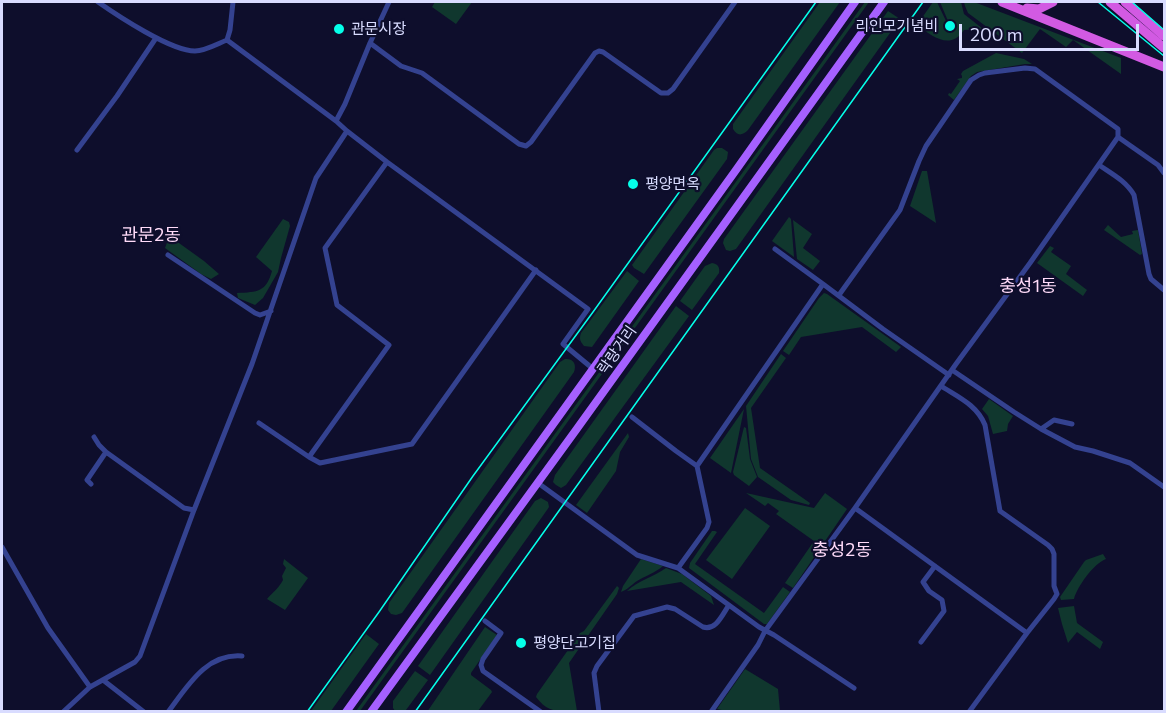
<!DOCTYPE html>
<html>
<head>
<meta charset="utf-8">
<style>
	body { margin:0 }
	#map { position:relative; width:1166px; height:713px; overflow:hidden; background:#0e0e2c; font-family:Commissioner,sans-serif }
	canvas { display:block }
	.frame { position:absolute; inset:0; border:3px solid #d9dcff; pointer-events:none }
	.scale { position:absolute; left:959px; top:24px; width:180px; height:27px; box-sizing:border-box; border:3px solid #d9dcff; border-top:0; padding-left:8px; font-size:18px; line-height:21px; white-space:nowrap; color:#d9dcff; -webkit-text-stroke:4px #0e0e2c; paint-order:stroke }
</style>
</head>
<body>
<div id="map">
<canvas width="1166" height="713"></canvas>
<div class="frame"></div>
<div class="scale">200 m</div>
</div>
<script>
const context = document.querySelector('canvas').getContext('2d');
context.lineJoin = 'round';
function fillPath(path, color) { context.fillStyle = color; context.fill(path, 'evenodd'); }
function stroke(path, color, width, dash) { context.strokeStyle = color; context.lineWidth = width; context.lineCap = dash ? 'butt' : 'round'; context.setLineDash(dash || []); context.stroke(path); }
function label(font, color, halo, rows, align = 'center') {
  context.font = font + ' Commissioner,"Noto Sans KR",sans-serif'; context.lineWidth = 4.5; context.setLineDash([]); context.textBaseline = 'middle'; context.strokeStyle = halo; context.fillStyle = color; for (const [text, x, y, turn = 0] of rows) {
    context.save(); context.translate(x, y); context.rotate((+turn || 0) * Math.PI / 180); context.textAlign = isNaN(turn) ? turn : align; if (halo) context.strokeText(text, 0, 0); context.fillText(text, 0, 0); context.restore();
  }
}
fillPath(new Path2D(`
	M435 2H472L456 24 432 7Z
	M820 2H840L748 130C742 136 737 136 733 129V124Z
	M865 2H869L360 711H356Z
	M933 2H937L946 21 943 25 947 32H950L956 28 953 21H948L940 2H961L964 14 983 29 964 30C950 51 932 36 917 25Z
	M964 2H974L1121 58V74L1073 40 1066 47 1040 29 1022 53 968 13 965 6Z
	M888 11 900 19 736 249 730 251 726 250 723 243 724 239Z
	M996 53 1024 59 1032 64H1025L977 72 971 76 954 100 948 95 949 93 951 94 960 81 957 79 962 78V76L961 74 963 71Z
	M717 148H722L728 152 727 159 644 274 634 268 632 265 714 150Z
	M922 171H927L936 223 910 206Z
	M789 217 791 219 794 257 772 241Z
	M283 219 289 222 290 226 281 258 278 272 263 298 255 305 238 298 237 293C258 292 266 292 272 271L256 257Z
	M793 220 812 234 803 248 820 261 813 270 797 259Z
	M1108 225 1121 237 1133 234 1132 231 1138 230 1142 254 1140 255 1104 230Z
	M172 238 204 261 219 274 211 279 201 274 165 248 168 240Z
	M1050 246 1054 248 1051 252 1071 266 1066 274 1087 290 1083 296 1037 263Z
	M712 263C718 264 720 267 719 273L692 310 680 301 705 266Z
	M627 271 639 281 592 347 584 346C580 341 579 339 581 333Z
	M824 293 827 294 901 347 896 352 862 327 801 337 789 355 783 351 819 298Z
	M676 306 689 316 566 485 561 488 556 485 553 482 555 475Z
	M781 354 786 358 751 408 760 468 810 503 809 505 791 500 758 477 751 459 746 406Z
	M565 359C573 358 577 364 574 372L402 613 396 615 391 614 388 610 389 603 560 362Z
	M989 399 1013 416 1008 424 1007 431 993 434 988 416 982 409Z
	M744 409 731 473 710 458Z
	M744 427 746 428 750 459 757 477 749 486 734 475 733 472Z
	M628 433 629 437 620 452 616 471 587 513 576 505Z
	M746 493 814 508 825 493 847 509 793 588 785 583 814 541 776 514 779 511 768 503 765 506Z
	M541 498 548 502 549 507 547 510 430 675 418 666 535 501Z
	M745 508 770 526 732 579 706 560Z
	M712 531H715L717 532 695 564 764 613 783 587 790 592 767 624H764L689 568 690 563Z
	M1103 554 1106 559C1094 563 1077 587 1074 599L1061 600 1060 597 1084 562 1086 560Z
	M284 559 308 578 285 610 267 599C273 592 279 588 283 580L282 576 286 568 283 564Z
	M641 559 663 566C655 573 645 576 637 581 631 585 627 590 621 592L623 586Z
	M666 568 682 574 711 596 714 605 681 582 627 591C639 580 654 577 666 568Z
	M617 586 619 588 617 594 569 663 577 711C559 712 548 713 536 697L537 694 580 633 584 631Z
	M1074 606 1077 623 1103 642 1100 649 1077 632 1068 643 1062 624 1058 608Z
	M485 627 497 635 471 673V675L491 690 492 692 478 711 427 712Z
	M366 634 379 644 331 711H311Z
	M745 669 778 689 780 711C761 712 733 713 717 709Z
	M415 671 428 680 406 710 404 711H395L393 708V701Z`), '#10372e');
stroke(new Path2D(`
	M98 2C118 16 171 51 195 51 205 51 217 44 227 40L336 121 347 131 387 162 588 309 563 344 592 368
	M227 40 230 30 233 2
	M370 43 401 66 422 73 519 144 526 146 531 142 595 53 599 51 603 52 661 93H668L673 89 735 2
	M336 121 345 104 370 43 389 2
	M1118 137 1158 165 1164 173
	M77 150 117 96 156 38
	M1099 165C1112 174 1126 181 1134 195L1149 274 1151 279 1164 290
	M775 249 823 284
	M168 255 255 313 260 315 271 311
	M952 370 1014 412 1041 429 1054 420 1072 424
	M941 386C958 397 977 405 985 425L1000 511 1048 545 1052 549 1054 554V586L1057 594 1054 599 1027 633
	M632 417 676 451 697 466
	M259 423 309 457 320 463 412 444 536 270
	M1041 429 1075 447 1093 451 1130 463 1164 487
	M94 437 99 445 106 452 184 508 194 510
	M309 457 389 345 337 305 325 248 387 162
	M538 483 637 555 678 568 759 627 774 635 854 688
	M91 484 87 480 106 452
	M855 508 1027 633 969 712
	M2 547 48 628 90 687
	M678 568 707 528 709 522 697 466 823 284 883 329 949 375
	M485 621 501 633 483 659 481 665 483 671 541 712
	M921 642 944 611 942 600 929 591 923 582 935 566
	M103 680 144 712
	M63 712 90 687 135 662 140 656 194 510 252 364 316 178 347 131
	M168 712C187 687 206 653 242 656
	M599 712 594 673 597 666 634 616 667 607 675 609 703 627C716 631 722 615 729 605
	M711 712 758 645 765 631 855 508 956 364 1030 263 1118 137V129L1035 69 1025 68 985 73 979 75 971 80 926 146 919 161 900 210 839 295`), '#344290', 5);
stroke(new Path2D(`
	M346 712 736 170 855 2
	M371 712 576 430 884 2`), '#a560ff', 8);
stroke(new Path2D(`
	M1002 2 1164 67
	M1110 2 1164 48
	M1125 2 1164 36
	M1027 8 1039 9 1053 2`), '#d25ae2', 9);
stroke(new Path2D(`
	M1098 2 1164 56
	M1132 2 1164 30
	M307 712 379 612 473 476 593 312 816 2
	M415 712 923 2`), '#05ffe9', 1.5);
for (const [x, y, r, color] of [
	[950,26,6,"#05ffe9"],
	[339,29,6,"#05ffe9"],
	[633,184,6,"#05ffe9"],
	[521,643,6,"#05ffe9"]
]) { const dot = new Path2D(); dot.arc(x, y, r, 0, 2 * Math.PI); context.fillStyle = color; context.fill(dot); stroke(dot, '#0e0e2c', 2); }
label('15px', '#d9dcff', '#0e0e2c', [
	["리인모기념비",938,26,"right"],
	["관문시장",351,29],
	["평양면옥",645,184],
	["평양단고기집",533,643]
], 'left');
label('15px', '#d9dcff', '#0e0e2c', [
	["락랑거리",617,350,-55]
]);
label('18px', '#ffdbf9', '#0e0e2c', [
	["관문2동",151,235],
	["충성1동",1028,286],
	["충성2동",842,550]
]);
</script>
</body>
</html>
